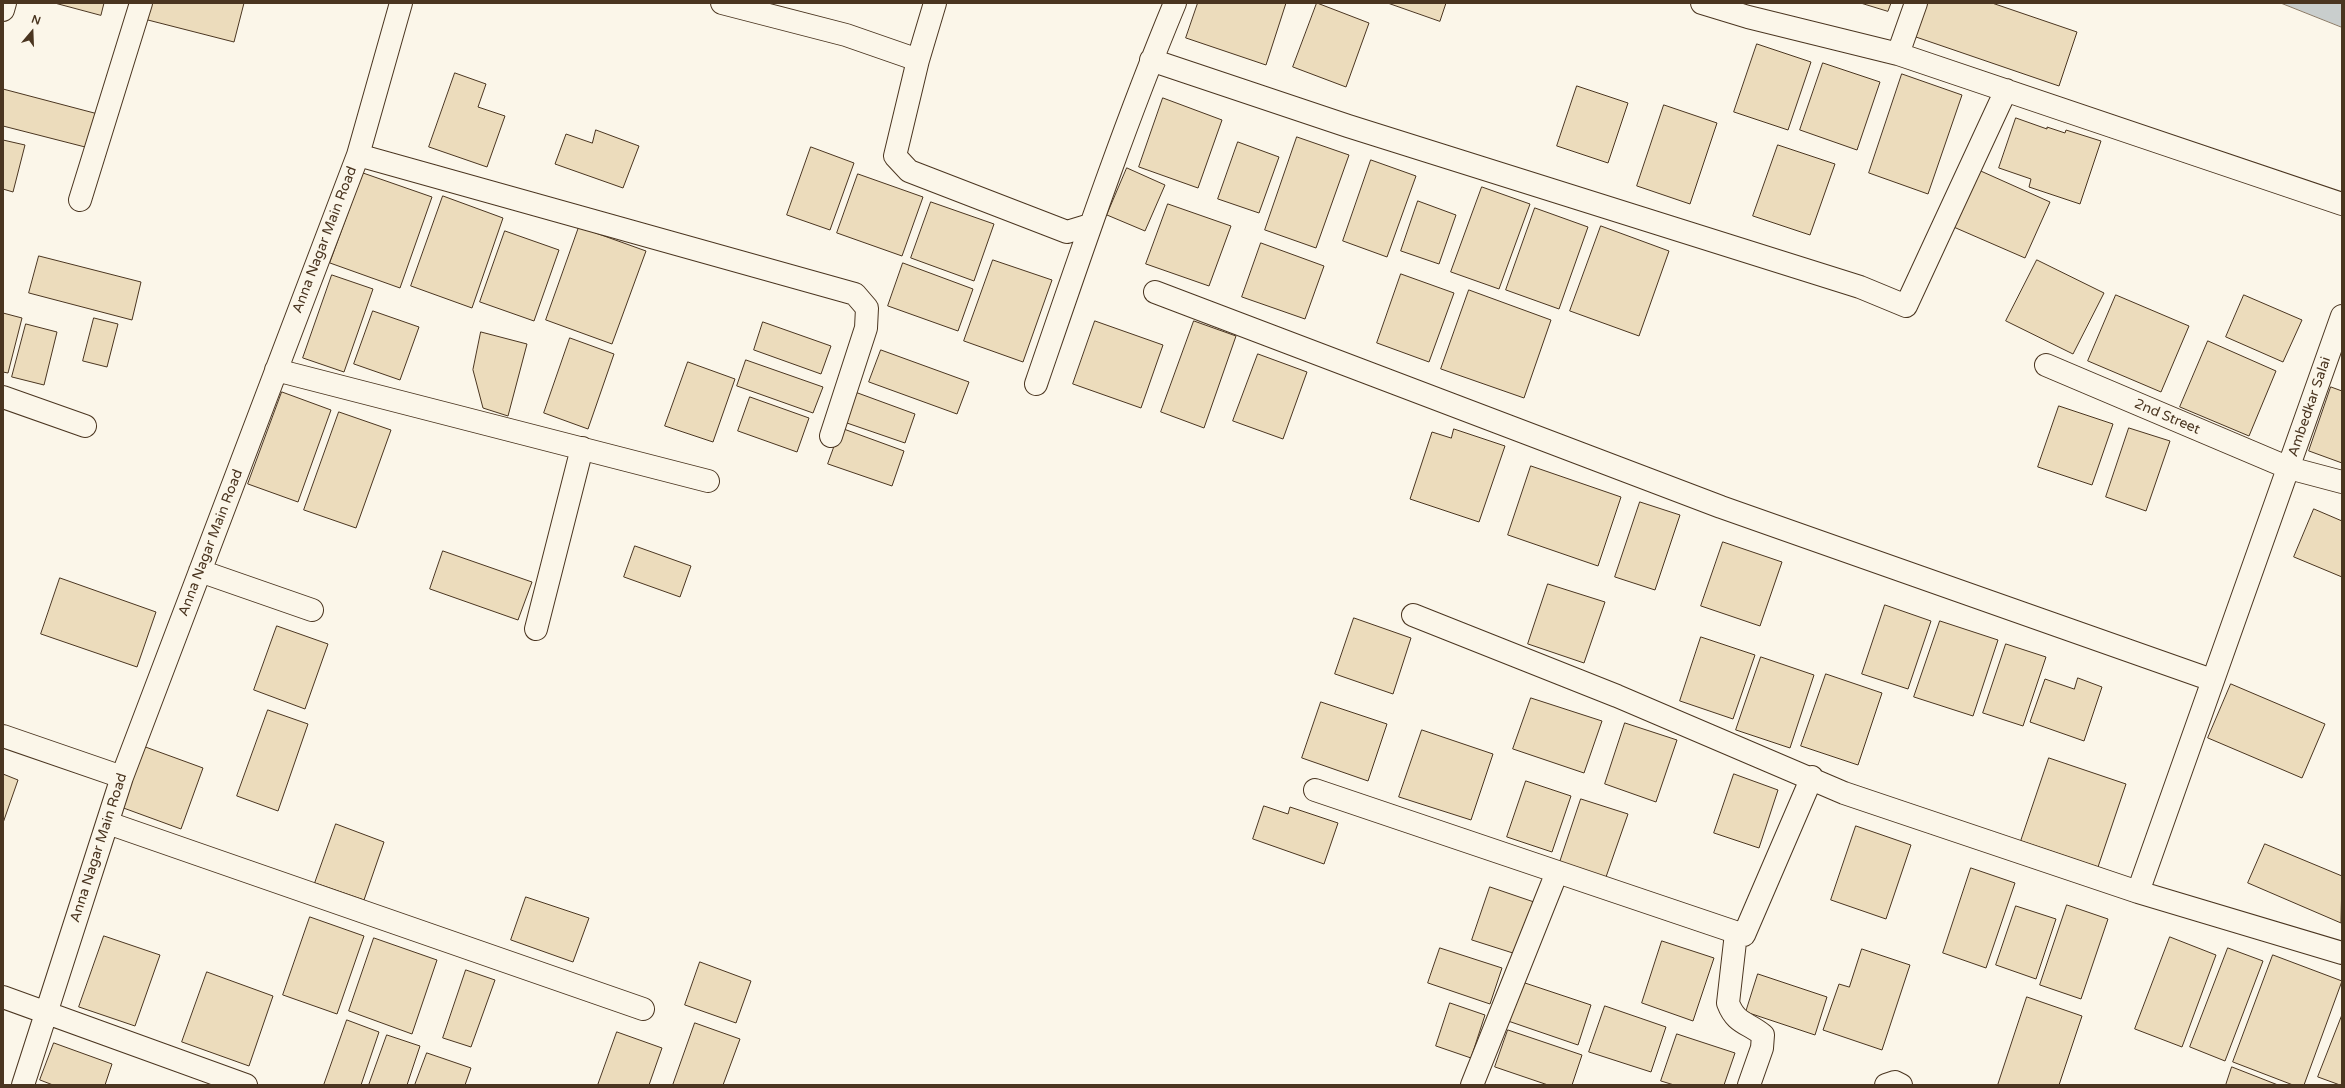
<!DOCTYPE html>
<html>
<head>
<meta charset="utf-8">
<style>
	body { margin:0 }
	#map { position:relative; width:2345px; height:1088px; overflow:hidden; background:#fbf6e9; font-family:"Varela Round",sans-serif }
	canvas { display:block }
	.frame { position:absolute; inset:0; border:4px solid #4a3520; pointer-events:none }
	.north { position:absolute; left:12px; top:12px; width:40px; height:40px; -webkit-text-stroke:3px #fbf6e9; paint-order:stroke; rotate:19deg; font-size:11px; font-weight:700; line-height:16px; text-align:center; color:#4a3520 }
	.north::after { content:''; display:block; margin:auto; width:14px; height:18px; background:#4a3520; clip-path:polygon(50% 0,100% 100%,50% 72%,0 100%) }
</style>
</head>
<body>
<div id="map">
<canvas width="2345" height="1088"></canvas>
<div class="frame"></div>
<div class="north">N</div>
</div>
<script>
const context = document.querySelector('canvas').getContext('2d');
context.lineJoin = 'round';
function fillPath(path, color) { context.fillStyle = color; context.fill(path, 'evenodd'); }
function stroke(path, color, width, dash) { context.strokeStyle = color; context.lineWidth = width; context.lineCap = dash ? 'butt' : 'round'; context.setLineDash(dash || []); context.stroke(path); }
function label(font, color, halo, rows, align = 'center') {
  context.font = font + ' "Varela Round",sans-serif'; context.lineWidth = 3; context.setLineDash([]); context.textBaseline = 'middle'; context.strokeStyle = halo; context.fillStyle = color; for (const [text, x, y, turn = 0] of rows) {
    context.save(); context.translate(x, y); context.rotate((+turn || 0) * Math.PI / 180); context.textAlign = isNaN(turn) ? turn : align; if (halo) context.strokeText(text, 0, 0); context.fillText(text, 0, 0); context.restore();
  }
}
const water = new Path2D(`
	M2281 3H2342V27Z`);
fillPath(water, '#c9cecd');
stroke(water, '#887966', 1);
const building = new Path2D(`
	M55 3H104L101 15Z
	M144 3H244L234 42 140 18Z
	M1198 3H1286L1266 65 1186 38Z
	M1317 3 1369 23 1346 87 1293 67Z
	M1388 3H1446L1440 21Z
	M1861 3H1891L1888 11Z
	M1924 3H1992L2077 32 2059 86 1913 36Z
	M1757 44 1811 62 1788 130 1734 112Z
	M1823 63 1880 82 1857 150 1800 130Z
	M455 73 486 84 478 107 505 116 487 167 429 147Z
	M1902 74 1962 95 1928 194 1869 173Z
	M1577 86 1628 103 1608 163 1557 146Z
	M3 89 98 114 89 148 3 126Z
	M1163 98 1222 120 1198 188 1139 167Z
	M1664 105 1717 123 1690 204 1637 186Z
	M2016 118 2047 129V127L2065 133 2066 130 2101 141 2080 204 2029 187 2031 179 1999 168Z
	M596 130 639 146 623 188 555 164 566 134 592 143Z
	M1297 137 1349 155 1316 248 1265 230Z
	M3 140 25 145 13 192 3 189Z
	M1238 142 1279 157 1259 213 1218 199Z
	M1778 145 1835 164 1810 235 1753 216Z
	M811 147 854 163 830 230 787 215Z
	M1371 160 1416 176 1387 257 1343 241Z
	M1127 168 1165 185 1145 231 1107 215Z
	M1974 168 2050 202 2025 258 1949 225Z
	M363 173 432 197 400 288 330 263Z
	M858 174 923 197 902 256 837 233Z
	M1482 187 1530 204 1499 289 1451 272Z
	M443 196 503 218 472 308 411 286Z
	M1418 201 1456 215 1439 264 1401 251Z
	M931 202 994 224 974 281 911 258Z
	M1168 204 1231 226 1209 286 1146 264Z
	M1535 208 1588 227 1559 309 1506 290Z
	M1601 226 1669 251 1639 336 1570 311Z
	M579 227 646 251 612 344 546 320Z
	M505 231 559 250 534 321 480 302Z
	M1261 243 1324 266 1305 319 1242 297Z
	M39 256 141 282 132 320 29 293Z
	M993 260 1052 280 1023 362 964 341Z
	M2037 260 2104 293 2073 354 2006 321Z
	M903 263 973 289 958 331 888 306Z
	M1401 274 1454 293 1429 362 1377 343Z
	M332 275 373 289 344 372 303 358Z
	M1469 290 1551 320 1524 398 1441 369Z
	M2116 295 2189 326 2161 392 2088 361Z
	M2244 295 2302 320 2283 362 2226 337Z
	M373 311 419 327 400 380 354 364Z
	M3 313 22 318 8 373 3 372Z
	M94 318 118 324 107 367 83 361Z
	M1095 321 1163 345 1141 408 1073 384Z
	M1194 321 1236 336 1204 428 1161 412Z
	M763 322 831 346 821 374 754 350Z
	M26 324 57 332 44 385 12 377Z
	M481 332 527 344 508 416 483 408 473 370Z
	M570 338 614 354 588 429 544 413Z
	M2208 341 2276 371 2249 436 2180 407Z
	M881 350 969 382 957 414 869 382Z
	M1258 354 1307 372 1283 439 1233 421Z
	M746 360 823 387 813 413 737 386Z
	M688 362 735 379 713 442 665 426Z
	M2331 387 2342 391V463L2309 451Z
	M282 392 331 410 298 502 248 484Z
	M855 392 915 414 905 443 844 422Z
	M750 397 809 418 797 452 738 431Z
	M2059 406 2113 424 2092 485 2038 467Z
	M339 412 391 430 356 528 304 510Z
	M841 428 904 451 892 486 828 464Z
	M2129 428 2170 441 2146 511 2106 497Z
	M1454 429 1505 446 1479 522 1410 499 1432 432 1451 438Z
	M1531 466 1621 497 1598 566 1508 535Z
	M1640 502 1680 515 1655 590 1615 577Z
	M2314 509 2342 521V577L2294 557Z
	M1723 542 1782 562 1760 626 1701 606Z
	M635 546 691 566 680 597 624 577Z
	M443 551 532 582 518 620 430 589Z
	M60 578 156 612 137 667 41 634Z
	M1548 584 1605 602 1584 663 1528 644Z
	M1885 605 1931 621 1908 689 1862 674Z
	M1354 618 1411 638 1393 694 1335 674Z
	M1940 621 1998 640 1973 716 1914 697Z
	M277 626 328 644 305 709 254 690Z
	M1701 637 1755 655 1733 719 1680 701Z
	M2006 644 2046 657 2023 726 1983 713Z
	M1761 657 1814 675 1790 748 1736 730Z
	M1826 674 1882 693 1858 765 1801 746Z
	M2078 678 2102 687 2084 741 2030 722 2045 679 2074 689Z
	M2231 684 2325 724 2302 778 2208 738Z
	M1531 698 1602 721 1584 773 1513 749Z
	M1321 702 1387 724 1368 781 1302 758Z
	M268 710 308 724 278 811 237 796Z
	M1625 723 1677 740 1656 802 1605 784Z
	M1422 730 1493 754 1471 820 1399 797Z
	M140 745 203 768 181 829 118 806Z
	M2049 758 2126 784 2098 867 2021 841Z
	M3 774 18 780 3 823Z
	M1734 774 1778 790 1759 848 1714 833Z
	M1526 781 1571 796 1552 852 1507 837Z
	M1581 799 1628 814 1606 877 1560 862Z
	M1264 806 1288 814 1290 807 1338 823 1324 864 1253 839Z
	M336 824 384 842 364 900 315 883Z
	M1856 826 1911 845 1886 919 1831 900Z
	M2265 844 2342 876 2341 923 2248 883Z
	M1971 868 2015 883 1986 968 1943 953Z
	M1490 887 1534 902 1516 954 1472 940Z
	M526 897 589 918 573 962 511 940Z
	M2067 905 2108 919 2081 999 2040 985Z
	M2016 906 2056 919 2036 979 1996 965Z
	M310 917 364 936 337 1014 283 995Z
	M104 936 160 955 135 1026 79 1007Z
	M2170 937 2216 955 2182 1047 2135 1029Z
	M374 938 437 960 412 1034 349 1011Z
	M1662 941 1714 958 1693 1021 1642 1003Z
	M1440 948 1502 968 1490 1004 1428 983Z
	M2228 948 2263 961 2225 1061 2190 1047Z
	M1862 949 1910 965 1882 1050 1823 1030 1839 984 1849 987Z
	M2273 955 2342 981 2304 1085H2293L2233 1062Z
	M700 962 751 981 736 1023 685 1005Z
	M466 970 495 980 471 1047 443 1038Z
	M207 972 273 996 249 1066 182 1042Z
	M1758 974 1827 997 1815 1035 1746 1012Z
	M1522 982 1591 1005 1578 1045 1508 1021Z
	M2027 997 2082 1016 2059 1085H1998Z
	M1450 1003 1485 1015 1471 1058 1436 1046Z
	M1605 1006 1666 1027 1651 1072 1589 1052Z
	M2342 1015V1085H2340L2318 1077Z
	M347 1020 379 1032 361 1085H324Z
	M695 1023 740 1039 723 1085H673Z
	M1508 1030 1582 1055 1572 1085H1548L1495 1067Z
	M617 1032 662 1048 649 1085H598Z
	M1677 1034 1735 1053 1724 1085H1674L1661 1081Z
	M387 1035 420 1046 407 1085H369Z
	M54 1043 112 1064 105 1085H53L40 1080Z
	M427 1053 471 1068 465 1085H415Z
	M2232 1067 2278 1085H2226Z`);
fillPath(building, '#ecdcbc');
stroke(building, '#4a3520', 1);
const minor = new Path2D(`
	M722 3 846 35 918 60 895 156 909 171 1067 232 1090 225
	M1702 3 1748 17 1898 54 2342 204
	M3 10 5 3
	M1898 54 1916 3
	M918 60 935 3
	M1151 60 1348 126 1860 287 1906 306 2006 90
	M358 155 855 294 867 308 866 328 831 436
	M80 200 141 3
	M1155 292 1721 507 2212 680
	M2046 365 2289 468 2342 482
	M276 370 708 481
	M1036 384C1080 256 1123 128 1175 3
	M3 397 85 426
	M200 571 312 610
	M1413 615 1617 696 1844 793 2138 892 2342 953
	M536 629 582 448
	M3 736 122 777
	M1315 790 1744 935 1812 777
	M108 823 643 1009
	M2138 892 2342 316
	M1736 933 1728 1003C1736 1024 1747 1022 1763 1035L1762 1048 1749 1085
	M3 997 246 1085
	M23 1085 122 777 358 155 401 3
	M1472 1085 1557 872
	M1886 1085 1895 1082 1901 1085`);
stroke(minor, '#4a3520', 24);
stroke(minor, '#fbf6e9', 22);
label('14px', '#4a3520', '#fbf6e9', [
	["Anna Nagar Main Road",325,240,-69],
	["Ambedkar Salai",2310,407,-71],
	["2nd Street",2167,417,23],
	["Anna Nagar Main Road",211,543,-69],
	["Anna Nagar Main Road",99,848,-72]
]);
</script>
</body>
</html>
